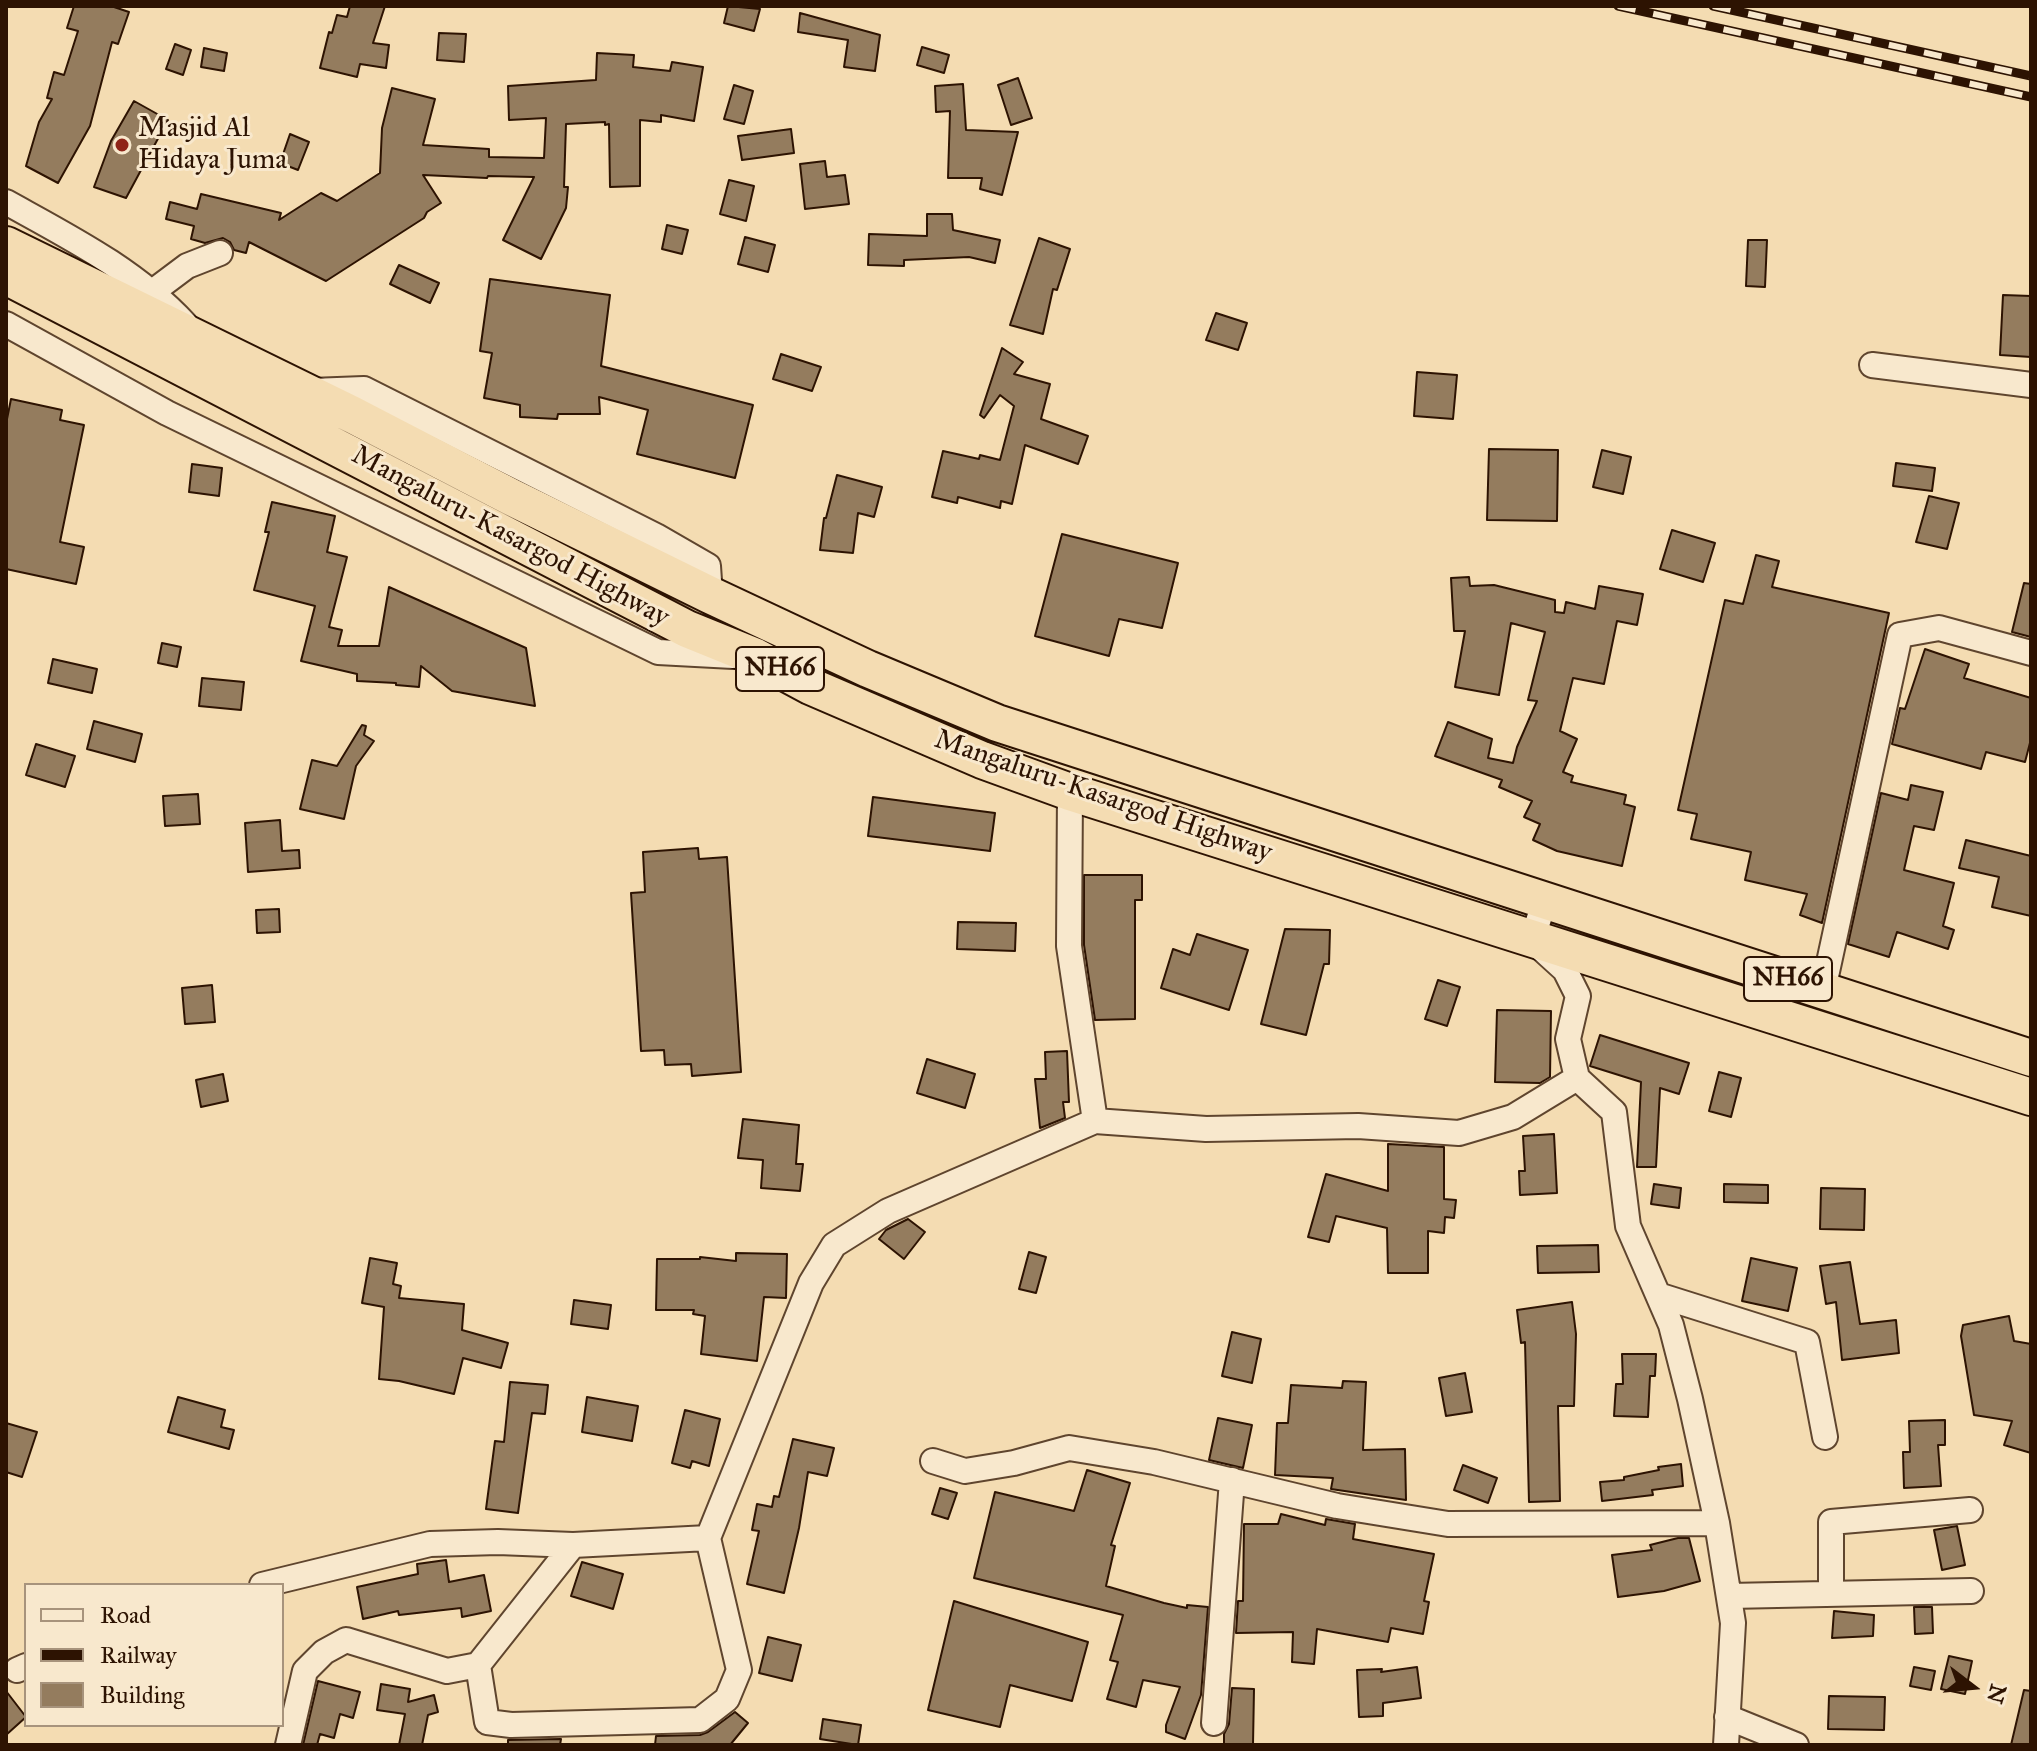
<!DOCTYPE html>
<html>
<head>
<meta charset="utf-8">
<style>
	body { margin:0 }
	#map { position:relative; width:2037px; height:1751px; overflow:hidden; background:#f4dcb2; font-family:"IM FELL Great Primer",serif }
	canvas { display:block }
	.frame { position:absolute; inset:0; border:8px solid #2d1302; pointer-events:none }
	.legend { position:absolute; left:24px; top:1583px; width:260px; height:144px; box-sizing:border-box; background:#f8e8cd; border:2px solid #a7937c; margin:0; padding:10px 14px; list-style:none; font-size:24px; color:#2d1302 }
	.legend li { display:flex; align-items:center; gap:16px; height:40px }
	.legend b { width:40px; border:2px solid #a7937c }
	.north { position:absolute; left:1933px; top:1647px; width:80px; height:80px; -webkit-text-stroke:6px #f8e8cd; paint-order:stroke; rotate:106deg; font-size:22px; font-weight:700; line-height:32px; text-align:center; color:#2d1302 }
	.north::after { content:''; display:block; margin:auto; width:28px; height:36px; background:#2d1302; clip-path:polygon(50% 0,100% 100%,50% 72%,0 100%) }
</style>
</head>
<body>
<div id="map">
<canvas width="2037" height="1751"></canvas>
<div class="frame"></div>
<ul class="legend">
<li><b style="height:10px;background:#f8e8cd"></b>Road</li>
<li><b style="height:10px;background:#2d1302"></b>Railway</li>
<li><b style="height:22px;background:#947c5e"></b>Building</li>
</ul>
<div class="north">N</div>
</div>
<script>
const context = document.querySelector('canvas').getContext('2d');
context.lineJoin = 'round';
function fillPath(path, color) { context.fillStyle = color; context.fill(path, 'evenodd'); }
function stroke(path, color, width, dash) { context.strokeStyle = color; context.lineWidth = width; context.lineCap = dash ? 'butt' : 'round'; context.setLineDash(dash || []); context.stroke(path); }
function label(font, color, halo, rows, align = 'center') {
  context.font = font + ' "IM FELL Great Primer",serif'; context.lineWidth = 6; context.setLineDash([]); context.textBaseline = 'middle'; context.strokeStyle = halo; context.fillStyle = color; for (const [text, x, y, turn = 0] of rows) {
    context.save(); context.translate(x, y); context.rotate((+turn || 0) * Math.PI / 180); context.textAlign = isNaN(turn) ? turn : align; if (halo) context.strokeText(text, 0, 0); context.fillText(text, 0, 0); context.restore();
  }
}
const building = new Path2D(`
	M74 6H111L129 12 118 44 112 42 90 126 58 183 26 166 39 122 52 99 47 98 54 72 64 75 78 31 67 28Z
	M350 6H385L373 43 389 45 386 68 360 64 357 77 320 68 329 32 332 33 337 15 347 17Z
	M728 6 760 9 754 31 724 23Z
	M800 13 880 35 875 71 844 67 848 40 798 32Z
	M439 33 466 34 464 62 437 60Z
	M175 44 191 50 183 75 166 69Z
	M922 47 949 55 944 73 917 65Z
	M204 48 227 53 224 71 201 67Z
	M597 53 634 55 633 67 670 71 672 62 703 67 694 121 661 115V122L640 120V186L610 187 609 124 605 125V122L566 124 564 187H568L566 208 541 259 503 240 534 177 488 176 487 178 423 175 441 203 427 212 424 218 326 281 249 242 246 253 234 250 230 242 223 238 205 243 191 239 194 226 166 219 170 202 197 209 201 194 281 213 279 220 321 193 337 201 380 173 382 128 392 88 435 99 423 145 489 149V157L544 158 546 118 509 120 508 86 596 80Z
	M1018 78 1032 118 1011 125 998 85Z
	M963 84 966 130 1018 132 1002 195 980 189 982 178H948L950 111 936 112 935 86Z
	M734 85 753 91 744 124 724 119Z
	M134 101 168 120 126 198 94 187 111 141Z
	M791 129 794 153 742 160 738 136Z
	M290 134 309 142 298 170 280 163Z
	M825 161 827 177 845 175 849 204 805 209 800 164Z
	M729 180 754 186 746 221 720 214Z
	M927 214H952L953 230 1000 240 995 263 969 257 904 260V266L868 265 869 234 927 236Z
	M667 225 688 230 682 254 662 249Z
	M745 237 775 245 768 272 738 264Z
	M1039 238 1070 249 1057 290 1053 289 1043 334 1010 325Z
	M1748 240H1767L1765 287 1746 286Z
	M399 265 439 283 430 303 390 284Z
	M490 279 610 295 601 366 753 405 735 478 637 454 648 410 599 397 600 414H558L557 419 520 417V405L484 398 492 353 480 351Z
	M2003 295 2031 296V357L2000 355Z
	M1216 313 1247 323 1238 350 1206 340Z
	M1002 348 1023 362 1014 374 1050 384 1041 419 1088 436 1078 464 1025 445 1012 504 1001 501 1000 508 958 497 957 503 932 497 943 451 979 459 980 455 1000 460 1014 406 1000 395 984 418 980 415Z
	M781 354 821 367 812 391 773 379Z
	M1417 372 1457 375 1453 419 1414 416Z
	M11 399 62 410 60 420 84 425 60 542 84 547 76 584 6 569V424Z
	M1489 449 1558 450 1557 521 1487 520Z
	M1602 450 1631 457 1623 494 1593 487Z
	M1896 463 1935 468 1932 491 1893 486Z
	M192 464 222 468 219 496 189 492Z
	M837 475 882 487 874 517 858 513 853 553 820 550 824 518H826Z
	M1929 496 1959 503 1947 549 1916 542Z
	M272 502 335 516 327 552 347 557 329 627 342 630 338 646H379L389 587 526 648 535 706 452 691 421 666 419 687 396 685V683L357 681V674L301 661 315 606 254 590 269 532H265Z
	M1672 530 1715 543 1703 582 1660 569Z
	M1062 534 1178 563 1162 628 1119 619 1109 656 1035 636Z
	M1756 555 1779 561 1772 587 1889 613 1822 923 1800 915 1807 894 1745 880 1751 852 1691 839 1697 814 1678 810 1725 600 1743 604Z
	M1469 577 1470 586 1494 585 1555 600V612L1564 613 1566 602 1595 609 1599 586 1643 594 1637 625 1617 621 1604 684 1573 678 1560 731 1577 739 1563 772 1573 776 1571 782 1626 795 1624 804 1635 807 1622 866 1557 851 1533 840 1540 824 1524 817 1532 801 1499 787 1502 780 1435 756 1448 722 1492 739 1488 758 1513 763 1517 747 1537 701 1528 700 1545 632 1511 623 1499 695 1455 687 1465 631H1454L1451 578Z
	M2024 583 2031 584V637L2012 632Z
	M162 643 181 647 177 667 158 663Z
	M1925 649 1969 664 1964 678 2031 698V739L2025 762 1986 752 1981 769 1892 744 1900 708 1905 709Z
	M53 659 97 669 92 693 48 683Z
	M202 678 244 682 241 710 199 706Z
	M94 721 142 734 135 762 87 749Z
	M362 725 366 726 364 735 374 741 356 766 344 819 300 809 312 760 337 766Z
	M36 744 75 756 65 787 26 775Z
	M1911 785 1943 792 1934 830 1914 826 1904 870 1954 883 1943 926 1954 930 1948 949 1897 932 1889 957 1848 944 1881 793 1908 800Z
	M198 794 200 824 165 826 163 796Z
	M873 797 995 813 990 851 868 836Z
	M280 820 282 851 299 850 300 868 248 872 245 823Z
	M1966 840 2031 856V916L1992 907 1999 877 1959 868Z
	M698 848 699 859 727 857 741 1072 692 1076 691 1064 665 1065 664 1050 641 1051 631 893 645 892 643 852Z
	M1084 875H1142V900H1135V1019L1095 1020 1084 945Z
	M279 909 280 932 257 933 256 910Z
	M958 922 1016 923 1015 951 957 949Z
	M1285 929 1330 930 1329 964H1324L1306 1035 1261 1024Z
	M1197 934 1248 950 1229 1010 1161 988 1173 949 1190 955Z
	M1438 980 1460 987 1447 1026 1425 1019Z
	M212 985 215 1022 185 1024 182 988Z
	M1497 1010 1551 1011 1550 1077 1540 1083 1495 1082Z
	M1600 1035 1689 1063 1679 1094 1660 1088 1656 1167H1637L1641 1082 1590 1066Z
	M1067 1051 1069 1102H1063L1065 1118 1040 1128 1035 1079H1046L1045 1052Z
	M927 1059 975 1074 965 1108 917 1093Z
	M1719 1072 1741 1078 1731 1117 1709 1111Z
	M223 1074 228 1101 201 1107 196 1080Z
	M743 1119 799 1125 796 1164H803L800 1191 761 1188 763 1160 738 1158Z
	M1554 1134 1557 1193 1520 1195 1519 1171H1525L1523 1136Z
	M1388 1144 1444 1147V1199L1456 1200 1454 1218 1445 1217 1444 1233 1428 1231V1273H1388L1387 1228 1336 1216 1329 1242 1308 1237 1326 1174 1388 1191Z
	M1654 1184 1681 1188 1679 1208 1651 1204Z
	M1724 1184 1768 1185V1203L1724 1202Z
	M1821 1188 1865 1189 1864 1230 1820 1229Z
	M908 1219 925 1232 904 1259 879 1239 886 1230Z
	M1598 1245 1599 1272 1538 1273 1537 1246Z
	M1029 1252 1046 1257 1036 1293 1019 1289Z
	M736 1253 787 1254 786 1298 764 1297 757 1361 701 1354 705 1316 693 1314 694 1310H656L657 1259H700V1257L736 1261Z
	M370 1258 397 1263 393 1284 401 1286 399 1298 464 1304 462 1330 508 1343 501 1368 463 1358 454 1394 399 1381 379 1379 384 1307 362 1303Z
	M1751 1258 1797 1268 1788 1311 1742 1301Z
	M1850 1262 1860 1324 1896 1320 1899 1353 1842 1360 1836 1302 1826 1304 1820 1266Z
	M574 1300 611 1305 608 1329 571 1324Z
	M1572 1302 1576 1334 1574 1406H1558L1560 1501 1529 1502 1525 1342 1521 1343 1517 1310Z
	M2009 1316 2014 1341 2031 1344V1453L2004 1445 2012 1421 1974 1415 1961 1336 1963 1325Z
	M1232 1332 1261 1339 1252 1383 1222 1376Z
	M1622 1354H1656L1655 1376H1650L1648 1417 1614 1416 1616 1384H1623Z
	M1465 1373 1472 1412 1446 1416 1439 1378Z
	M1343 1381 1366 1382 1363 1450 1405 1449 1406 1500 1331 1489 1333 1478 1275 1475 1277 1423H1288L1291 1385 1342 1388Z
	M510 1382 548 1385 545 1414 532 1413 518 1513 486 1509 495 1441 504 1442Z
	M178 1397 225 1410 221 1427 234 1430 229 1449 168 1432Z
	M587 1397 638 1406 632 1441 582 1432Z
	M685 1410 720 1419 709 1466 692 1461 690 1468 672 1463Z
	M1218 1418 1252 1425 1243 1468 1209 1460Z
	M1945 1420V1445H1938L1941 1486 1904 1488 1903 1452H1910L1909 1421Z
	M6 1423 37 1432 22 1477 6 1472Z
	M793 1439 834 1448 827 1476 808 1472 799 1528 784 1593 747 1584 759 1531 752 1530 757 1504 772 1507 774 1496 779 1497Z
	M1681 1464 1683 1486 1652 1490 1653 1495 1602 1501 1600 1482 1624 1480V1477L1659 1470 1658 1467Z
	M1463 1465 1497 1478 1488 1503 1454 1490Z
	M1087 1470 1130 1483 1111 1545 1115 1546 1106 1586 1164 1603 1187 1608V1605L1208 1607 1201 1695 1185 1739 1166 1732V1725L1180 1687 1143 1680 1136 1707 1107 1699 1118 1662 1110 1660 1123 1615 974 1578 995 1492 1074 1511Z
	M940 1488 957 1493 948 1519 932 1514Z
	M1281 1514 1325 1525 1326 1519 1355 1524 1353 1539 1434 1554 1424 1601 1429 1602 1423 1634 1391 1628 1388 1642 1317 1629 1314 1664 1292 1662 1293 1632 1236 1633 1238 1601H1243L1244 1524H1278Z
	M1957 1526 1965 1565 1942 1570 1934 1530Z
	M1678 1538H1689L1700 1581 1664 1591 1618 1597 1612 1555 1652 1550 1650 1545Z
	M446 1560 449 1582 484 1575 491 1611 462 1617 461 1608 399 1615 398 1611 363 1619 357 1587 418 1574 417 1564Z
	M582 1562 623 1574 613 1609 571 1596Z
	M954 1601 1088 1642 1072 1701 1010 1685 1000 1727 928 1710Z
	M1914 1607H1932L1933 1633 1915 1634Z
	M1834 1611 1874 1615 1873 1636 1832 1638Z
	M768 1637 801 1645 792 1681 759 1673Z
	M1949 1656 1972 1661 1965 1694 1941 1689Z
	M1417 1667 1421 1698 1383 1703V1716L1359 1717 1357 1670 1382 1669 1381 1672Z
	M1914 1667 1935 1671 1931 1690 1910 1686Z
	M318 1681 360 1692 353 1718 340 1714 334 1738 320 1734 317 1745H303Z
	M381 1684 410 1689 408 1702 434 1695 438 1712 428 1715 422 1745H399L405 1714 377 1710Z
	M1232 1688 1254 1689 1253 1745H1224V1734L1229 1724Z
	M2024 1690 2031 1691V1745H2011Z
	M6 1691 26 1717 6 1735Z
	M1829 1696 1885 1697 1884 1730 1828 1729Z
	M735 1712 748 1723 730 1745H655L656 1736 700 1735 708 1732Z
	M823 1719 861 1725 858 1745 820 1739Z
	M561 1739 560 1745H508V1740Z`);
fillPath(building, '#947c5e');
stroke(building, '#2d1302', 2);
const minor = new Path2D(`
	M6 202C69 237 135 270 185 324
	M151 293 187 266 220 253
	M6 324 167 413 658 652 733 656
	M1872 365 2031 385
	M311 391 364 389 656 536 708 566 710 595
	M1070 792 1069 946 1095 1121
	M1545 900 1532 940 1565 970 1578 996 1568 1039 1577 1078 1614 1112 1628 1226 1671 1325 1690 1399 1717 1523 1733 1623 1726 1745
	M1823 990 1900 635 1939 628 2031 653
	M1658 1295 1807 1342 1825 1437
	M933 1461 965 1471 1014 1463 1069 1448 1154 1462 1337 1506 1448 1524 1717 1523
	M262 1585 430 1544 498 1542 573 1545 708 1538
	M1831 1594V1522L1970 1510
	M1729 1596 1971 1591
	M478 1665 487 1722 511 1725 700 1720 727 1699 739 1670 708 1538 811 1283 834 1245 888 1211 1095 1121 1206 1129 1358 1126 1459 1133 1513 1117 1577 1078
	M17 1670 26 1666
	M1727 1717 1796 1745
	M1214 1723 1232 1480
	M288 1745 305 1671 324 1652 346 1640 447 1671 478 1665 573 1545`);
const highway = new Path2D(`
	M6 245 353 415 511 497 710 595 868 669 997 723 2031 1058
	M6 276 687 629 756 657 810 686 982 760 1070 792 2031 1097`);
stroke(minor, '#5f452e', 28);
stroke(highway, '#2d1302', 40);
stroke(minor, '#f8e8cd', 24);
stroke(highway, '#f4dcb2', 36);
const rail = new Path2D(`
	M1618 6 2031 97
	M1713 6 2031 76`);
stroke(rail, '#2d1302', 9);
stroke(rail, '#f8e8cd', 6, [18]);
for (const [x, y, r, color] of [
	[122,145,8,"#8f2418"]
]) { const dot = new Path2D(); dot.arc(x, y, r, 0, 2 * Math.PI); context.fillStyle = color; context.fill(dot); stroke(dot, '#f8e8cd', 3); }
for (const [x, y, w] of [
	[780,669,88],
	[1788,979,88]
]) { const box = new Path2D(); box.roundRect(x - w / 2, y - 22, w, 44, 6); context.fillStyle = '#f8e8cd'; context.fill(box); stroke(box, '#2d1302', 2); }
label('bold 26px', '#2d1302', null, [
	["NH66",780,669],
	["NH66",1788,979]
]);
label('28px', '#2d1302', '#f8e8cd', [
	["Masjid Al",138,129],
	["Hidaya Juma",138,161]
], 'left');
label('28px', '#2d1302', '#f8e8cd', [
	["Mangaluru-Kasargod Highway",510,537,28],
	["Mangaluru-Kasargod Highway",1103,797,19]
]);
</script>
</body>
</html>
